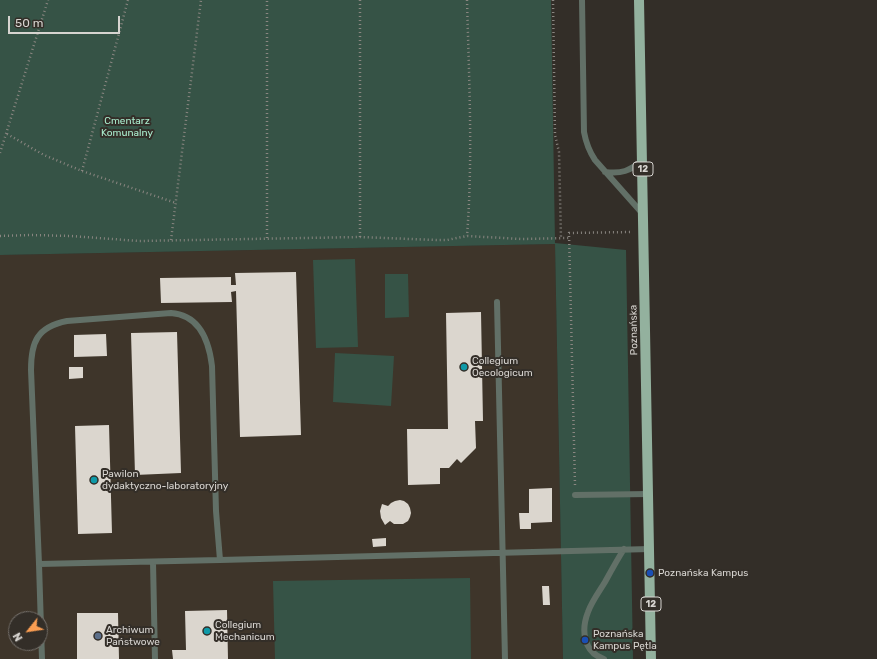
<!DOCTYPE html>
<html>
<head>
<meta charset="utf-8">
<style>
	body { margin:0 }
	#map { position:relative; width:877px; height:659px; overflow:hidden; background:#332e28; font-family:Rubik,sans-serif }
	canvas { display:block }
	.north { position:absolute; left:8px; top:611px; width:40px; height:40px; box-sizing:border-box; background:#332e28; border:1px solid #75706b; border-radius:50%; rotate:240deg; font-size:11px; font-weight:700; line-height:16px; text-align:center; color:#d7d4d0 }
	.north::after { content:''; display:block; margin:auto; width:14px; height:18px; background:#fc9e52; clip-path:polygon(50% 0,100% 100%,50% 72%,0 100%) }
	.scale { position:absolute; left:8px; top:16px; width:112px; height:18px; box-sizing:border-box; border:2px solid #d7d4d0; border-top:0; padding-left:5px; font-size:12px; line-height:14px; white-space:nowrap; color:#d7d4d0; -webkit-text-stroke:3px #332e28; paint-order:stroke }
</style>
</head>
<body>
<div id="map">
<canvas width="877" height="659"></canvas>
<div class="north">N</div>
<div class="scale">50 m</div>
</div>
<script>
const context = document.querySelector('canvas').getContext('2d');
context.lineJoin = 'round';
function fillPath(path, color) { context.fillStyle = color; context.fill(path, 'evenodd'); }
function stroke(path, color, width, dash) { context.strokeStyle = color; context.lineWidth = width; context.lineCap = dash ? 'butt' : 'round'; context.setLineDash(dash || []); context.stroke(path); }
function label(font, color, halo, rows, align = 'center') {
  context.font = font + ' Rubik,sans-serif'; context.lineWidth = 4; context.setLineDash([]); context.textBaseline = 'middle'; context.strokeStyle = halo; context.fillStyle = color; for (const [text, x, y, turn = 0] of rows) {
    context.save(); context.translate(x, y); context.rotate((+turn || 0) * Math.PI / 180); context.textAlign = isNaN(turn) ? turn : align; if (halo) context.strokeText(text, 0, 0); context.fillText(text, 0, 0); context.restore();
  }
}
fillPath(new Path2D(`
	M555 244 563 659H0V255ZM16 619H40V643H16Z`), '#3e352a');
fillPath(new Path2D(`
	M0 0H551L555 243 626 250 633 659H563L555 244 0 255Z
	M355 259 358 347 316 348 313 260Z
	M385 274H408L409 317 385 318Z
	M335 353 394 356 391 406 333 402Z
	M470 578 471 659H275L273 581Z`), '#365346');
fillPath(new Path2D(`
	M296 272 301 435 240 437 236 291 231 292 232 302 161 303 160 278 231 277V285H236L235 273Z
	M481 312 483 421H475L476 448 461 463 457 459 449 468H440V484L408 485 407 429H448L446 313Z
	M177 332 181 473 135 475 131 333Z
	M106 334 107 356 74 357V335Z
	M69 367H83V378L69 379Z
	M109 425 112 533 78 534 75 426Z
	M552 488V522L531 523V529H520L519 513H529V489Z
	M400 500 404 501 408 504 410 508 411 513 410 517 408 521 403 524H394L390 521 385 525 381 518 380 511 382 504 388 506 391 503 395 501Z
	M386 538V546L373 547 372 539Z
	M542 586H549L550 605H543Z
	M227 610 228 659H173L172 650H186L185 611Z
	M77 613H118L119 659H77Z`), '#dbd6ce');
stroke(new Path2D(`
	M360 0V237
	M467 0C469 78 473 157 467 236
	M553 0 555 135 559 152 561 239
	M7 134 44 155 82 171 176 203
	M0 153 48 0
	M82 171 128 0
	M0 236 30 235 71 236 139 241 360 237 436 240H447L467 236 522 239 569 238
	M267 238V0
	M171 240 201 0
	M575 485 569 233 632 232`), '#8a8681', 2.5, [1, 3]);
stroke(new Path2D(`
	M582 0 584 132C586 143 589 151 595 160L642 213
	M605 172C622 174 629 171 642 161
	M497 302 505 659
	M575 495 649 494
	M153 562 155 659
	M39 564 31 370C31 342 37 327 67 321L171 313C200 315 209 341 212 366L216 511 220 560
	M42 659 39 564 220 560 650 549
	M604 659C583 652 581 630 588 612 592 601 599 592 605 582 611 571 617 560 624 549`), '#627067', 6);
stroke(new Path2D(`
	M639 0 651 659`), '#93b19e', 10);
for (const [x, y, r, color] of [
	[464,367,4,"#0f9aa8"],
	[94,480,4,"#0f9aa8"],
	[650,573,4,"#1a4fb4"],
	[207,631,4,"#0f9aa8"],
	[98,636,4,"#5c6f8a"],
	[585,640,4,"#1a4fb4"]
]) { const dot = new Path2D(); dot.arc(x, y, r, 0, 2 * Math.PI); context.fillStyle = color; context.fill(dot); stroke(dot, '#332e28', 1.5); }
for (const [x, y, w] of [
	[643,169,20],
	[651,604,20]
]) { const box = new Path2D(); box.roundRect(x - w / 2, y - 7, w, 14, 3); context.fillStyle = '#332e28'; context.fill(box); stroke(box, '#d7d4d0', 1); }
label('bold 9px', '#d7d4d0', null, [
	["12",643,169],
	["12",651,604]
]);
label('10px', '#aaedce', '#332e28', [
	["Cmentarz",127,121],
	["Komunalny",127,133]
]);
label('10px', '#d7d4d0', '#332e28', [
	["Poznańska",634,330,-91]
]);
label('10px', '#d7d4d0', '#332e28', [
	["Collegium",472,361],
	["Oecologicum",472,373],
	["Pawilon",102,474],
	["dydaktyczno-laboratoryjny",102,486],
	["Poznańska Kampus",658,573],
	["Collegium",215,625],
	["Mechanicum",215,637],
	["Archiwum",106,630],
	["Państwowe",106,642],
	["Poznańska",593,634],
	["Kampus Pętla",593,646]
], 'left');
</script>
</body>
</html>
